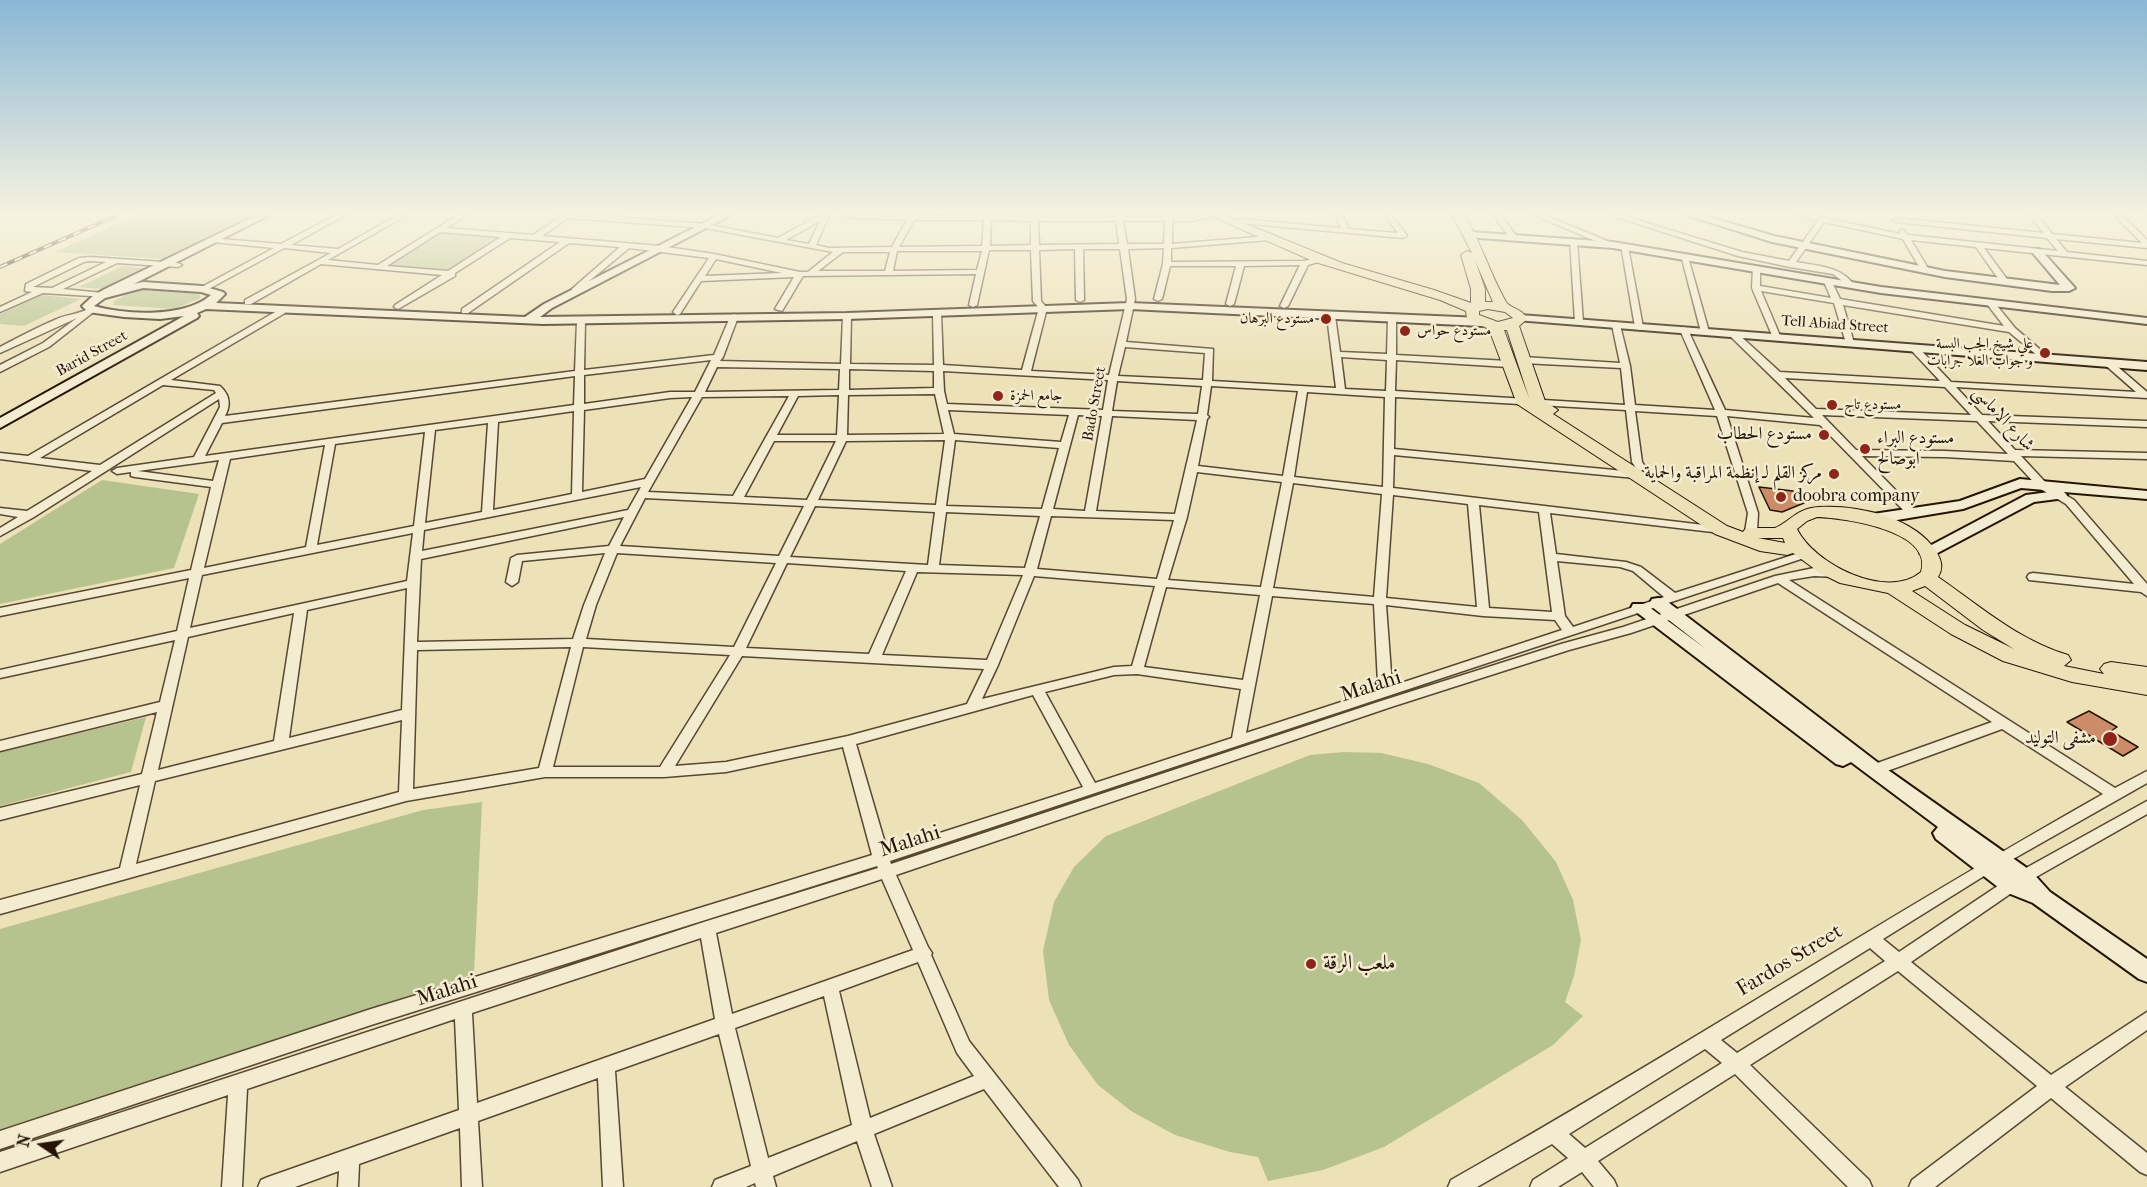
<!DOCTYPE html>
<html>
<head>
<meta charset="utf-8">
<style>
	body { margin:0 }
	#map { position:relative; width:2147px; height:1187px; overflow:hidden; background:#ece1b7; font-family:"IM FELL French Canon",serif }
	canvas { display:block }
	.north { position:absolute; left:12px; top:1115px; width:60px; height:60px; -webkit-text-stroke:4px #f3ecd0; paint-order:stroke; rotate:283deg; font-size:16px; font-weight:700; line-height:24px; text-align:center; color:#261406 }
	.north::after { content:''; display:block; margin:auto; width:21px; height:27px; background:#261406; clip-path:polygon(50% 0,100% 100%,50% 72%,0 100%) }
</style>
</head>
<body>
<div id="map">
<canvas width="2147" height="1187"></canvas>
<div class="north">N</div>
</div>
<script>
const context = document.querySelector('canvas').getContext('2d');
context.lineJoin = 'round';
function fillPath(path, color) { context.fillStyle = color; context.fill(path, 'evenodd'); }
function stroke(path, color, width, dash) { context.strokeStyle = color; context.lineWidth = width; context.lineCap = dash ? 'butt' : 'round'; context.setLineDash(dash || []); context.stroke(path); }
function label(font, color, halo, rows, align = 'center') {
  context.font = font + ' "IM FELL French Canon",Amiri,serif'; context.lineWidth = 5; context.setLineDash([]); context.textBaseline = 'middle'; context.strokeStyle = halo; context.fillStyle = color; for (const [text, x, y, turn = 0] of rows) {
    context.save(); context.translate(x, y); context.rotate((+turn || 0) * Math.PI / 180); context.textAlign = isNaN(turn) ? turn : align; if (halo) context.strokeText(text, 0, 0); context.fillText(text, 0, 0); context.restore();
  }
}
fillPath(new Path2D(`
	M137 215H252L162 259 55 252Z
	M441 233 499 238 450 271 389 265Z
	M122 266 143 268 101 289 79 287Z
	M145 289 199 294 201 298 174 309 113 305 114 301 129 293Z
	M41 295 81 299 24 326 0 324V314Z
	M102 480 199 494 174 568 0 604V544Z
	M146 717 131 772 0 806V752Z
	M1344 752 1381 753 1428 764 1479 783 1522 820 1556 862 1573 900 1581 940 1574 976 1565 1002 1583 1016 1553 1045 1384 1147 1323 1170 1268 1181 1258 1157 1230 1152 1175 1135 1131 1111 1098 1085 1069 1045 1049 1000 1043 951 1054 902 1074 867 1106 836 1310 755Z
	M482 802 474 974 0 1131V929L423 810Z`), '#b7c38f');
const building = new Path2D(`
	M1759 487 1793 491 1804 503 1782 512 1770 510Z
	M2089 711 2117 727 2111 731 2138 747 2123 756 2067 722Z`);
fillPath(building, '#cc8c67');
stroke(building, '#261406', 1.5);
const street = new Path2D(`
	M336 215H345L291 245 338 249 398 215H407L328 260 378 265 458 215H467L447 228 533 235 560 217 559 215H588L705 224 778 238 820 215H829L816 245 829 248 892 247 907 220 844 217 841 215 1116 217V215H1122L1123 217H1160L1163 215 1193 217 1217 215 1193 221H1172V244L1269 236 1273 238 1269 240 1171 248V262L1304 261 1321 257V261L1308 265 1288 306 1284 308 1280 306 1300 265 1244 266 1234 304 1230 306 1226 304 1236 266H1170L1162 299 1158 301 1154 299 1163 264 1164 248 1128 249 1135 299 1126 342 1213 349 1212 381 1336 388 1327 316 1331 313 1335 316 1340 352 1387 354 1388 319 1392 316 1396 319V355L1508 361 1513 364 1508 367 1396 360 1395 391 1625 405 1621 368 1523 363 1519 360 1523 357 1620 363 1612 325 1616 322 1620 325 1630 366 1635 405 1715 410 1680 330 1684 327 1688 330 1725 410 1814 418 1730 336V332H1736L1780 372 1940 381 1911 350 1910 348 1914 345 1917 346 1951 382 2136 392 2103 363 2105 361H2111L2147 392V398L1956 387 1982 415 2147 421V427L1988 421 2015 450 2147 453V459L2021 456 2047 484 2074 500 2147 584V596L2141 592 2029 580 2027 577 2029 574 2033 573 2134 584 2066 504 2039 488 2014 461 1945 457 1862 456 1916 511 1917 513 1912 516 1908 515 1820 425 1727 416 1758 513 1757 532 1751 535 1745 532 1748 513 1717 416 1635 411 1642 462 1646 468 1641 471 1637 470 1632 462 1626 410 1395 397 1394 449 1635 472 1640 475 1635 478 1394 455 1393 488 1721 527 1727 530 1721 533 1550 513 1556 554 1626 562 1641 567 1675 593 1799 553 1803 552 1809 555 1807 557 890 861 891 864 1381 701 1561 644 1623 627 1775 576 1814 568 1834 570 1840 574 1838 577 1814 576 1789 580 2115 788 2147 771V783L1992 871 1883 939 1899 952 2017 873 2147 801V814L2029 881 1911 962 2051 1075 2147 1012V1030L2065 1087 2147 1153V1175L2140 1172 2051 1098 1935 1187H1909L1912 1180 2037 1086 1898 971 1750 1065 1869 1180 1872 1187H1848L1735 1074 1598 1161 1614 1180 1617 1187H1594L1582 1172 1558 1187H1530L1533 1180 1568 1158 1552 1144 1477 1187H1448L1451 1180C1671 1056 1883 918 2103 794L2002 729 1879 774 1874 775 1869 774 1867 770 1869 766 1992 722 1778 583 1631 633 1569 650 1391 707 896 875 928 947 932 953 931 955 969 1041 1078 1180 1081 1187H1059L984 1089 874 1134 892 1187H872L857 1141 773 1176 776 1187H756L755 1183 746 1187H712L715 1180 751 1166 719 1034 615 1071 623 1187H603L598 1078 478 1121 482 1187H462L460 1128 359 1164 358 1187H338L339 1171 295 1187H258L261 1180 268 1177 459 1110 455 1019 247 1089 242 1187H222L228 1095 0 1172V1152L707 921 878 868 877 866 371 1025 0 1149V1131L371 1009 872 855 843 747 726 772 664 777H545L406 801 0 914V900L120 868 140 785 0 820V808L142 774 157 712 0 751V741L160 702 175 640 0 678V670L177 631 189 578 0 616V608L191 570 211 487 135 477 131 476V472L117 474 112 471 117 468 194 457 220 407 219 399 34 517 0 536V528L18 517 0 514V508L27 511 92 471 0 459V453L28 456 282 308 286 311 285 313 171 380 220 386C230 395 231 405 225 416L575 371 577 321 581 318 585 321 584 370 714 355 730 317 734 314 738 317 723 357 720 361 841 364 843 316 847 313 851 316 850 364 934 365 933 313 937 310 941 313 943 365 1022 370 1039 308 1033 301 1031 250H989L977 305 973 307 969 305 976 274 803 276 782 311 775 309 794 277 701 281 680 314 677 315 673 312 709 258 629 248 575 293H572V289L620 247 569 243 468 313H462V309L560 242 510 238 455 273V276L398 309 394 307 395 305 442 275 321 264 251 304H245V300L331 253 284 248 205 291 198 289 274 248 212 242 208 240 209 238 281 244ZM568 218 705 228 833 252 808 272H800L714 254 660 246 542 236ZM914 220H984L982 246 899 247ZM991 220 1031 221V245L990 246ZM820 221 809 244 786 240ZM1038 221H1116L1119 244 1039 245ZM1123 221H1165L1164 244H1127ZM440 232 501 237 448 271 387 266ZM1075 249 1076 300 1080 302 1084 300 1083 249H1120L1127 299 1109 375 1031 371 1047 308 1041 301 1039 250ZM897 251H982L977 270 893 271ZM843 252H890L885 271H818ZM716 259 782 273 705 276ZM1125 347 1205 353 1203 380 1118 376ZM1341 357 1387 360 1386 391 1345 389ZM711 360 695 392H670L584 404V375ZM717 367 840 369 839 390 705 392ZM849 369 934 371V388L849 390ZM943 371 1108 380 1103 410 947 404 944 391ZM575 376 574 405 205 456 222 423ZM1785 378 1945 387 1971 415 1816 409ZM1117 381 1202 386 1198 414 1112 411ZM163 385 214 390 216 393 100 465 40 458ZM1211 386 1298 391 1283 476 1198 466 1207 419 1209 417 1207 415ZM1307 392 1385 397 1383 487 1294 477ZM935 394 944 434 847 435 848 395ZM839 395 837 435H777L798 396ZM789 396 733 496 648 492 702 397ZM692 397 645 479 582 492 584 410 670 398ZM948 410 1069 415 1061 442 954 434ZM574 411 572 494 493 510 498 422ZM1078 415 1102 416 1085 511 1053 509ZM1822 415 1977 421 2008 454 1945 451 1856 450ZM1112 416 1197 420 1175 514 1096 511ZM488 423 482 512 425 523 435 430ZM425 432 414 526 317 545 335 444ZM945 440 936 505 818 500 846 441ZM955 440 1059 448 1042 509 946 506ZM774 441H836L807 500 744 497ZM325 445 306 547 204 568 230 459ZM219 460 213 481 138 471ZM1197 472 1282 482 1261 587 1168 580 1187 517ZM1293 483 1382 494 1374 597 1273 588ZM641 487 628 510 422 551 424 530ZM1393 495 1468 504 1477 607 1386 598ZM645 498 804 506 779 556 620 546ZM1479 505 1539 512 1552 612 1489 608ZM815 506 935 512 928 565 790 557ZM946 512 1040 516 1025 568 939 565ZM1051 516 1174 520 1157 579 1037 569ZM624 517 609 546 517 555 511 558 506 582 512 586 518 582 522 561 605 553 584 605 573 639 417 642 421 559ZM413 533 407 581 190 628 202 575ZM617 553 776 563 734 647 586 639 596 605ZM1557 561 1620 567 1633 571 1664 597 1573 627 1565 616ZM787 563 906 571 869 654 746 648ZM917 572 1023 575 987 660 882 655ZM1034 576 1155 586 1132 666 1114 667 982 699 998 665ZM1166 587 1260 595 1243 680 1144 667ZM407 588 402 710 289 738 307 610ZM1272 596 1374 604 1378 684 1381 689 1246 733ZM1386 605 1483 616 1555 620 1562 630 1392 686ZM294 613 274 741 158 770 188 637ZM571 647 539 768 413 789 417 650ZM583 647 730 655 660 767H553ZM742 656 984 669 967 704 848 736 726 762 675 766ZM1137 674 1241 689 1232 738 1095 783 1045 692 1114 675ZM1033 695 1083 787 887 850 856 744ZM402 720 399 792 136 864 155 781ZM882 879 913 950 732 1014 716 933ZM701 938 715 1019 477 1103 472 1013ZM1870 948 1885 961 1737 1053 1721 1040ZM918 962 957 1053 974 1076 870 1118 839 991ZM824 996 852 1125 768 1158 735 1028ZM1705 1049 1722 1063 1585 1148 1569 1134Z
	M1336 215H1343L1348 229 1398 233 1385 215H1392L1407 236 1403 238 1240 223 1236 221 1240 219 1341 228Z
	M1494 215H1501L1517 237 1516 239H1510Z
	M1534 215H1544L1617 245 1610 247Z
	M1610 215H1621L1742 252 1789 261 1818 221 1799 215H1811L1900 234V230H1903L1908 235 2058 251 2047 238 1896 222 1892 220 1896 218 2044 233 2029 215H2037L2052 234 2142 243 2114 215H2122L2147 240V248L2056 239 2067 252 2147 261V265L1984 248 2009 282 2005 284H2002L1976 247 1911 240 1929 270 1925 272 1921 270 1903 239 1824 222 1796 262C1817 266 1841 266 1854 285L1850 287 1833 274 1790 267 1738 256Z
	M1570 239 1577 241 1583 322 1579 325 1575 322Z
	M1621 245 1628 247 1643 327 1639 330 1635 327Z
	M1681 255 1688 257 1709 332 1708 334 1701 332Z
	M90 257 178 263 182 265 178 267 117 263 63 289 103 293H106V297L43 293 0 312V307L32 292 25 291 26 284 79 258ZM90 261 106 262 52 288 33 287 84 262Z
	M1753 268 1760 270V286L1831 298 1824 282 1828 280 1832 282 1840 299 2004 326 1987 304 1994 302 2015 328 2051 359 2050 361H2044L2009 332 1843 305 1854 343 1850 346 1846 343 1834 303 1761 291 1781 338 1774 340 1752 288Z
	M89 308 96 310 49 347 0 372V365L43 343 77 318 0 353V347C19 337 38 327 57 319 67 314 82 314 89 308Z`);
const secondary = new Path2D(`
	M257 215H269L134 284 143 282 202 286 223 292 225 294 216 303 525 317 544 304 719 215H731L552 308 540 317 847 313 1130 303 1482 318 1488 322 1482 326 1130 309 847 319 543 324 206 309 197 313 199 316 197 318 0 428V418L184 316 160 319 124 317 88 312 82 306 94 295 107 288ZM143 288 201 292 211 295C185 318 126 315 94 306L105 298Z
	M1687 215H1702L1774 236 1945 271 2060 285 2032 252 2037 249 2041 250 2075 288 2069 291H2052L1945 277 1772 242Z
	M1470 232 1613 242 1881 287 2147 318V324L1881 293 1613 248 1466 237 1465 235Z
	M1520 315 2147 362V370L1516 320V316Z
	M2020 479 2147 491V499L2064 492 2067 495 2065 498 2034 502 1928 558 1920 553 1922 550 2026 495 2057 491 2021 488 1963 509 1873 524 1865 519 1873 514 1960 501Z
	M1658 598 1664 599 1881 765 2031 871 2050 892 2147 959V982L2139 979 2033 903 2003 891 1936 839 1933 833 1938 827 1851 762 1843 766 1836 764 1631 608 1633 604H1645L1706 649 1652 607 1650 603 1652 599Z`);
const primary = new Path2D(`
	M1209 215H1224L1342 263 1434 290 1471 303V289L1461 255 1467 251 1472 253 1452 215H1464C1481 242 1490 274 1506 302 1511 309 1522 308 1527 319L1519 326 1545 401 1558 410 1553 414 1727 526 1743 532 1746 528H1775C1791 521 1797 508 1819 507 1858 505 1914 517 1936 551 1941 560 1944 567 1938 577 1980 606 2018 640 2068 655L2071 660 2064 666 2104 674 2100 669 2104 664 2111 662 2147 667V695L2072 682 2003 661 1951 634 1888 593 1840 583 1820 573 1793 553 1787 555 1760 551 1715 534 1517 404 1489 329 1467 319 1466 311 1440 300 1315 262ZM1475 260 1493 302H1485V289ZM1488 309 1505 312 1513 318 1498 322 1479 315V311ZM1504 330H1507L1529 398ZM1817 517C1843 518 1934 530 1921 572 1887 601 1814 564 1797 529L1807 521ZM1758 538H1783L1785 543ZM1925 586 1983 630 2014 649 1965 625 1912 591Z`);
stroke(street, '#584732', 3);
stroke(secondary, '#261406', 4);
stroke(primary, '#261406', 2);
fillPath(street, '#f3ecd0');
fillPath(secondary, '#f3ecd0');
fillPath(primary, '#ece1b7');
const rail = new Path2D(`
	M0 267 118 215`);
stroke(rail, '#261406', 4);
stroke(rail, '#f3ecd0', 2, [8]);
const sky = context.createLinearGradient(0, 0, 0, 381);
sky.addColorStop(0, '#8ab7d5');
sky.addColorStop(0.56, '#f6f2df');
sky.addColorStop(1, '#f6f2df00');
context.fillStyle = sky;
context.fillRect(0, 0, 2147, 381);
for (const [x, y, r, color] of [
	[1326,319,6,"#8f2418"],
	[1405,331,6,"#8f2418"],
	[2045,353,6,"#8f2418"],
	[998,396,6,"#8f2418"],
	[1832,405,6,"#8f2418"],
	[1824,435,6,"#8f2418"],
	[1865,449,6,"#8f2418"],
	[1834,474,6,"#8f2418"],
	[1781,497,6,"#8f2418"],
	[2110,739,8,"#8f2418"],
	[1311,964,6,"#8f2418"]
]) { const dot = new Path2D(); dot.arc(x, y, r, 0, 2 * Math.PI); context.fillStyle = color; context.fill(dot); stroke(dot, '#f3ecd0', 2); }
label('15px', '#261406', '#f3ecd0', [
	["مستودع البرهان",1314,319,"right"],
	["مستودع حواس",1417,331],
	["علي شيخ الجب البسة",2033,344,"right"],
	["و جواب العلا جرابات",2033,361,"right"],
	["جامع الحمزة",1010,396],
	["مستودع تاج",1844,405]
], 'left');
label('15px', '#261406', '#f3ecd0', [
	["Tell Abiad Street",1835,325,4],
	["Barid Street",92,354,-29],
	["Bado Street",1095,404,-80]
]);
label('18px', '#261406', '#f3ecd0', [
	["شارع الاماسي",2003,419,47]
]);
label('18px', '#261406', '#f3ecd0', [
	["مستودع الحطاب",1812,435],
	["مستودع البراء",1877,439,"left"],
	["ابوصالح",1877,460,"left"],
	["مركز القلم لـ إنظمة المراقبة والحماية",1822,474],
	["doobra company",1793,497,"left"],
	["مشفى التوليد",2096,739]
], 'right');
label('21px', '#261406', '#f3ecd0', [
	["Malahi",1371,687,-18],
	["Malahi",910,842,-18],
	["Fardos Street",1790,961,-31],
	["Malahi",447,991,-18]
]);
label('21px', '#261406', '#f3ecd0', [
	["ملعب الرقة",1323,964]
], 'left');
</script>
</body>
</html>
